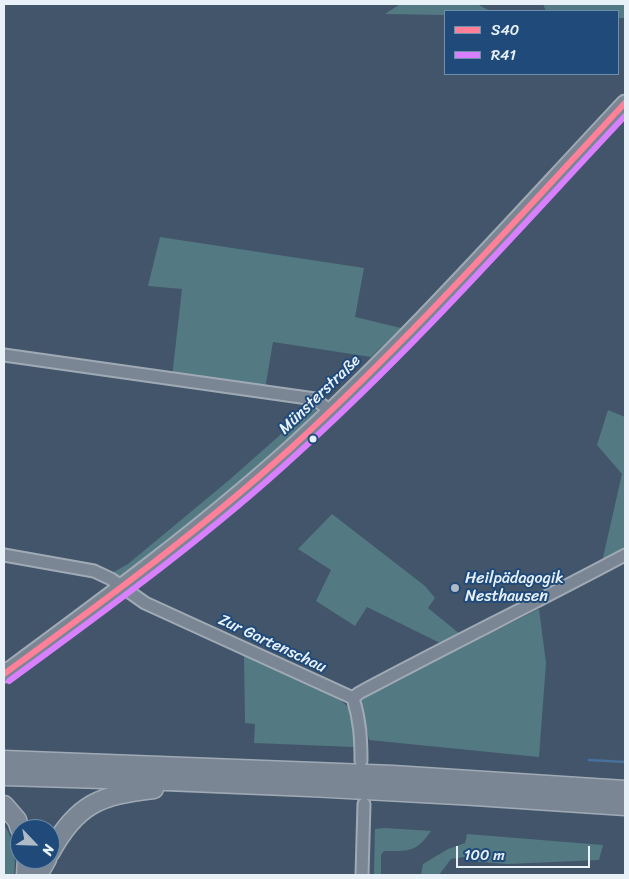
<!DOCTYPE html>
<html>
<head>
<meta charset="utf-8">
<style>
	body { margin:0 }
	#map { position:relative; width:629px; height:879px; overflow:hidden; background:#43556a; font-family:Sriracha,sans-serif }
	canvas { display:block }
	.frame { position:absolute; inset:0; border:5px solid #e8f1f8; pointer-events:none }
	.legend { position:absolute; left:444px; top:10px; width:175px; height:65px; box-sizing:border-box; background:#1f4a7a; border:1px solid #6f8dac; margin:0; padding:6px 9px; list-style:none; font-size:15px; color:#e8f1f8 }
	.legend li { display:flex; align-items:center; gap:10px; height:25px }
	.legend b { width:25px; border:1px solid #6f8dac }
	.north { position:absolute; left:10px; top:819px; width:50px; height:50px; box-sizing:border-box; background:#1f4a7a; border:1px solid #6f8dac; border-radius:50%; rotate:114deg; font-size:14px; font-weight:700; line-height:20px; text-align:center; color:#e8f1f8 }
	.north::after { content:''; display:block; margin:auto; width:18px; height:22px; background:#aebac6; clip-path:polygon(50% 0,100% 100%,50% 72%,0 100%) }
	.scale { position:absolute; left:456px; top:846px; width:134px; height:22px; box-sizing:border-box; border:2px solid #e8f1f8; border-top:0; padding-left:6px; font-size:15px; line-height:18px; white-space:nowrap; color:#e8f1f8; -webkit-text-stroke:4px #1f4a7a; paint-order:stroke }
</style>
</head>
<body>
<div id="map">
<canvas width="629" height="879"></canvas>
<div class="frame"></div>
<ul class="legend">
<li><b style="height:6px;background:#ff8098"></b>S40</li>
<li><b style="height:6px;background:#d880ff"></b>R41</li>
</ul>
<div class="north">N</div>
<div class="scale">100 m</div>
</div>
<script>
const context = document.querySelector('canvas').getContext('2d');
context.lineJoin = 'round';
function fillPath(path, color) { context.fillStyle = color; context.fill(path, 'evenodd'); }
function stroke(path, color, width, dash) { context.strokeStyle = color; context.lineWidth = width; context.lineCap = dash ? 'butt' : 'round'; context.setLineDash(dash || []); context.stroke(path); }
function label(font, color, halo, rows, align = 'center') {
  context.font = font + ' Sriracha,sans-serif'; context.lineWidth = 4; context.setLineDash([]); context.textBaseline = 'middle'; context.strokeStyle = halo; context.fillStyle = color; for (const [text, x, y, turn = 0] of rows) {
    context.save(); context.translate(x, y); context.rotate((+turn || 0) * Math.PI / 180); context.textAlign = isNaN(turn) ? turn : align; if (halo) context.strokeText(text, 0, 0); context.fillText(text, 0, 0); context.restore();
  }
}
fillPath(new Path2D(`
	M400 4 479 5 490 11H445V15L385 14Z
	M543 4H625V18H618V11H546Z
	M160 237 364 268 355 317 401 328 371 357 273 342 265 389 172 377 182 289 148 286Z
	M306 401 317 406 316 413 214 504 122 577 118 578 110 574 128 564 228 481 305 413Z
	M608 410 625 417V549L602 562 622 474 597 445Z
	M332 514 425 586 435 598 428 608 460 634 442 644 367 607 355 626 316 601 331 570 298 549Z
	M539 609 546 663 539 757 369 740 360 698Z
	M244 655 340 700C360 715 354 724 354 747L254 743 255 724 245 723Z
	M4 825C15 840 16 858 14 875H4Z
	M385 828 431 831C416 853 408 851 384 851L381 855V875H374L375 829Z
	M467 834 603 845 599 860 508 864 480 862 464 857 451 859 439 875H421L423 864 448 849 465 843Z`), '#537983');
stroke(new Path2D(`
	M589 760 625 762`), '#47709d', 2.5);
const minor = new Path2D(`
	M4 355 315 399 330 411
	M4 555 94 571 111 579 145 603 353 698C360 720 361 739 361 761
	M353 698 359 693C447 646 537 602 625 555
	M362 875 364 804`);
const major = new Path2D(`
	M4 674C102 602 201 529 291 448 409 340 516 219 625 103`);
const highway = new Path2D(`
	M4 672H7
	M4 760 393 775 625 790
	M4 776C211 781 418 791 625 806
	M4 805 17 820 20 829
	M50 853C77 803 101 795 154 789
	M26 875 27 859
	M38 875 47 859`);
stroke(minor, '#a0aab5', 15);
stroke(major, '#a0aab5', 19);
stroke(highway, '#a0aab5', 21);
stroke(minor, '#7a8694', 11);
stroke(major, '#7a8694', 15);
stroke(highway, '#7a8694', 18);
stroke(new Path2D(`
	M4 674C102 602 201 530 291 448 409 340 516 220 625 103`), '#ff8098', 6);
stroke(new Path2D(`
	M9 681C107 609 207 537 297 454 413 349 518 230 625 116`), '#d880ff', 6);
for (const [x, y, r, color] of [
	[313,439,4.5,"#e8f1f8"],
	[455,588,5,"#aebac6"]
]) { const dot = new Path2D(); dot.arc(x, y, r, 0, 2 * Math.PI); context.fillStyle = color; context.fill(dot); stroke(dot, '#1f4a7a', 2); }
label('16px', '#e8f1f8', '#1f4a7a', [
	["Münsterstraße",320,395,-44],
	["Zur Gartenschau",272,644,25]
]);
label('16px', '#e8f1f8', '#1f4a7a', [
	["Heilpädagogik",465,579],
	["Nesthausen",465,597]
], 'left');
</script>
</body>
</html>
